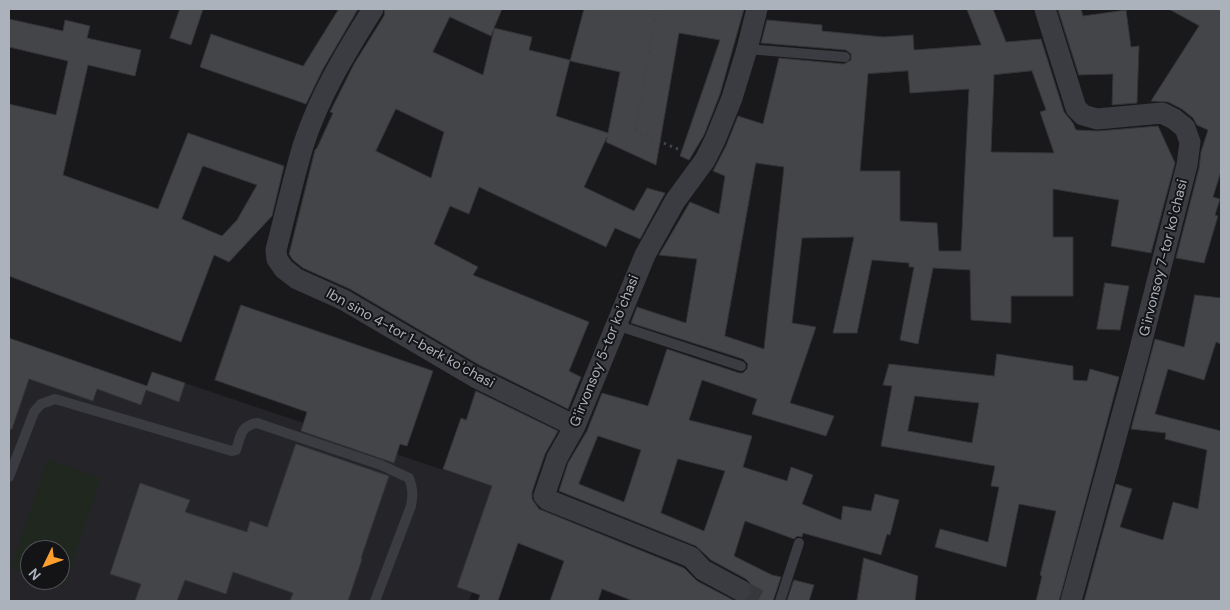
<!DOCTYPE html>
<html>
<head>
<meta charset="utf-8">
<style>
	body { margin:0 }
	#map { position:relative; width:1230px; height:610px; overflow:hidden; background:#19191c; font-family:"DM Sans",sans-serif }
	canvas { display:block }
	.frame { position:absolute; inset:0; border:10px solid #abb2bc; pointer-events:none }
	.north { position:absolute; left:20px; top:540px; width:50px; height:50px; box-sizing:border-box; background:#141417; border:1px solid #505359; border-radius:50%; rotate:228deg; font-size:14px; font-weight:700; line-height:20px; text-align:center; color:#abb2bc }
	.north::after { content:''; display:block; margin:auto; width:18px; height:22px; background:#ffa02e; clip-path:polygon(50% 0,100% 100%,50% 72%,0 100%) }
</style>
</head>
<body>
<div id="map">
<canvas width="1230" height="610"></canvas>
<div class="frame"></div>
<div class="north">N</div>
</div>
<script>
const context = document.querySelector('canvas').getContext('2d');
context.lineJoin = 'round';
function fillPath(path, color) { context.fillStyle = color; context.fill(path, 'evenodd'); }
function stroke(path, color, width, dash) { context.strokeStyle = color; context.lineWidth = width; context.lineCap = dash ? 'butt' : 'round'; context.setLineDash(dash || []); context.stroke(path); }
function label(font, color, halo, rows, align = 'center') {
  context.font = font + ' "DM Sans",sans-serif'; context.lineWidth = 4; context.setLineDash([]); context.textBaseline = 'middle'; context.strokeStyle = halo; context.fillStyle = color; for (const [text, x, y, turn = 0] of rows) {
    context.save(); context.translate(x, y); context.rotate((+turn || 0) * Math.PI / 180); context.textAlign = isNaN(turn) ? turn : align; if (halo) context.strokeText(text, 0, 0); context.fillText(text, 0, 0); context.restore();
  }
}
fillPath(new Path2D(`
	M9 338 147 386 152 372 515 494 480 595 472 592 469 601H9ZM30 550H60V580H30Z`), '#252529');
fillPath(new Path2D(`
	M48 459 101 478 64 587 45 580H60V550H30V575L10 568Z`), '#1f271f');
const building = new Path2D(`
	M180 9H203L191 45 170 38Z
	M339 9H358L323 69 306 104 200 67 211 34 303 66Z
	M385 9H502L494 28 532 37 529 50 570 60 556 116 608 133 620 72 570 61 584 9H744L720 94 704 135 689 160 680 156 720 40 679 33 656 165 606 142 607 137 584 187 634 211 647 188 665 193 640 239 615 228 606 247 479 187 469 214 450 206 434 244 478 267 473 275 589 322 569 371 581 377 568 409 481 366 350 289 303 268 293 260 289 254 315 150 317 148 333 113 330 112 354 64 384 16ZM450 17 491 36 494 29 483 75 433 52ZM396 109 444 132 431 178 376 151Z
	M967 9H993L1006 42 1041 39 1064 112 1073 123 1076 130 1098 131 1158 126 1175 163 1151 253 1111 246 1119 200 1053 189V237H1073V296H1011V323L971 320 970 270 933 268 918 344 900 340 914 267H909V263L872 260 857 333H833L854 237 802 238 792 323 816 327 790 403 834 416 826 436 752 414 757 399 702 380 689 420 752 436 743 467 787 481 791 467 813 475 802 504 841 520 843 506 871 511 875 494 899 500 890 535 887 534 881 555 803 533 802 537 797 536 794 539 745 521 734 556 772 575 781 577 773 601H745L751 595 752 589 750 583 746 579 711 560 696 546 559 491 568 463 587 431 602 393 648 406 667 349 739 373H743L747 369 748 364 743 359 631 323 637 307 686 323 697 259 659 255 690 202 719 214 725 176 713 171 726 146 738 116 763 124 779 58 844 64 851 60V54L846 50 761 43 767 20 822 25V31L883 37 913 35 914 50 981 45ZM908 71 910 93 969 89 961 251H939L937 223 900 221V171H860L868 74ZM1032 71 1046 110 1040 112 1054 153 991 152 994 75ZM756 163 784 167 764 349 725 336ZM598 436 641 450 624 502 579 484ZM678 459 725 471 704 531 661 513Z
	M1058 9H1081L1083 16 1126 10 1131 47 1139 46 1137 103 1112 105 1113 74 1079 75Z
	M1169 9H1221V171L1213 197 1220 199 1215 215 1218 216 1204 263 1176 258 1199 168 1201 152 1208 130 1197 125 1193 118 1182 109 1168 102 1151 101 1199 26Z
	M9 19 63 31 65 20 90 26 87 38 141 50 135 76 88 65 63 175 158 209 188 133 284 166 272 216 229 262 214 255 181 342 9 276V104L56 115 68 61 9 47ZM203 166 257 185 237 220 222 236 182 219Z
	M1105 283 1129 286 1120 330 1097 329Z
	M1195 295 1221 298V344L1216 342 1204 380 1168 369 1155 414 1221 431V601H1084L1116 484 1132 489 1120 527 1163 540 1173 502 1198 509 1207 450 1165 439 1166 433 1131 429 1155 339 1184 347Z
	M241 305 433 371 407 446 400 444 394 463 301 431 307 412 215 380Z
	M9 338 147 386 152 372 185 383 179 402 146 390 141 405 97 389 93 401 29 379 12 429H9Z
	M997 354 1073 366V380L1087 381 1090 369 1119 377 1059 601H1036L1042 576 1040 575 1056 511 1019 504 1006 567 935 547 940 529 988 542 999 487 991 486 995 466 881 446 892 386 883 385 889 364 994 376ZM915 396 979 403 972 443 908 431Z
	M476 391 558 431 545 454 532 492V499L539 509 684 568 697 581 735 601H633L602 589 598 601H550L564 561 518 543 498 601H478L480 595 457 587 492 486 443 469 461 418 466 420Z
	M296 444 389 476 361 558 362 559 348 601H290L293 593 233 572 226 594 185 580 177 601H135L141 584 110 574 140 483 190 500 185 512 247 532 250 521 267 527Z
	M864 558 918 576 915 601H857Z
	M794 580 814 585 809 601H787Z`);
fillPath(building, '#434549');
stroke(building, '#333438', 1);
stroke(new Path2D(`
	M740 590 761 601`), '#36383c', 21, [21, 11]);
stroke(new Path2D(`
	M656 13 636 129 639 133 683 151`), '#404348', 3, [2.5, 4]);
stroke(new Path2D(`
	M747 49 845 57
	M616 325 741 366
	M9 477 34 412 41 404 55 399 232 451 236 450C241 436 240 426 257 423L381 465 409 478C413 488 413 495 411 506L375 601
	M780 601 799 543`), '#3a3c41', 10);
stroke(new Path2D(`
	M373 9C346 52 319 96 303 146 293 180 285 215 276 250L277 259 284 269 297 279 344 300 475 377 575 426
	M1045 9 1076 108 1083 115 1097 119 1162 113 1174 119 1185 128 1190 142 1187 165 1137 360 1071 601
	M740 590 703 570 691 557 548 500 544 496 557 458 575 426 645 255 675 201 705 160 715 140 732 98 747 49 757 9`), '#3a3c41', 21);
label('14px', '#abb2bc', '#141417', [
	["Gʼirvonsoy 7-tor koʼchasi",1164,258,-76],
	["Ibn sino 4-tor 1-berk koʼchasi",410,339,29],
	["Gʼirvonsoy 5-tor koʼchasi",605,351,-68]
]);
</script>
</body>
</html>
